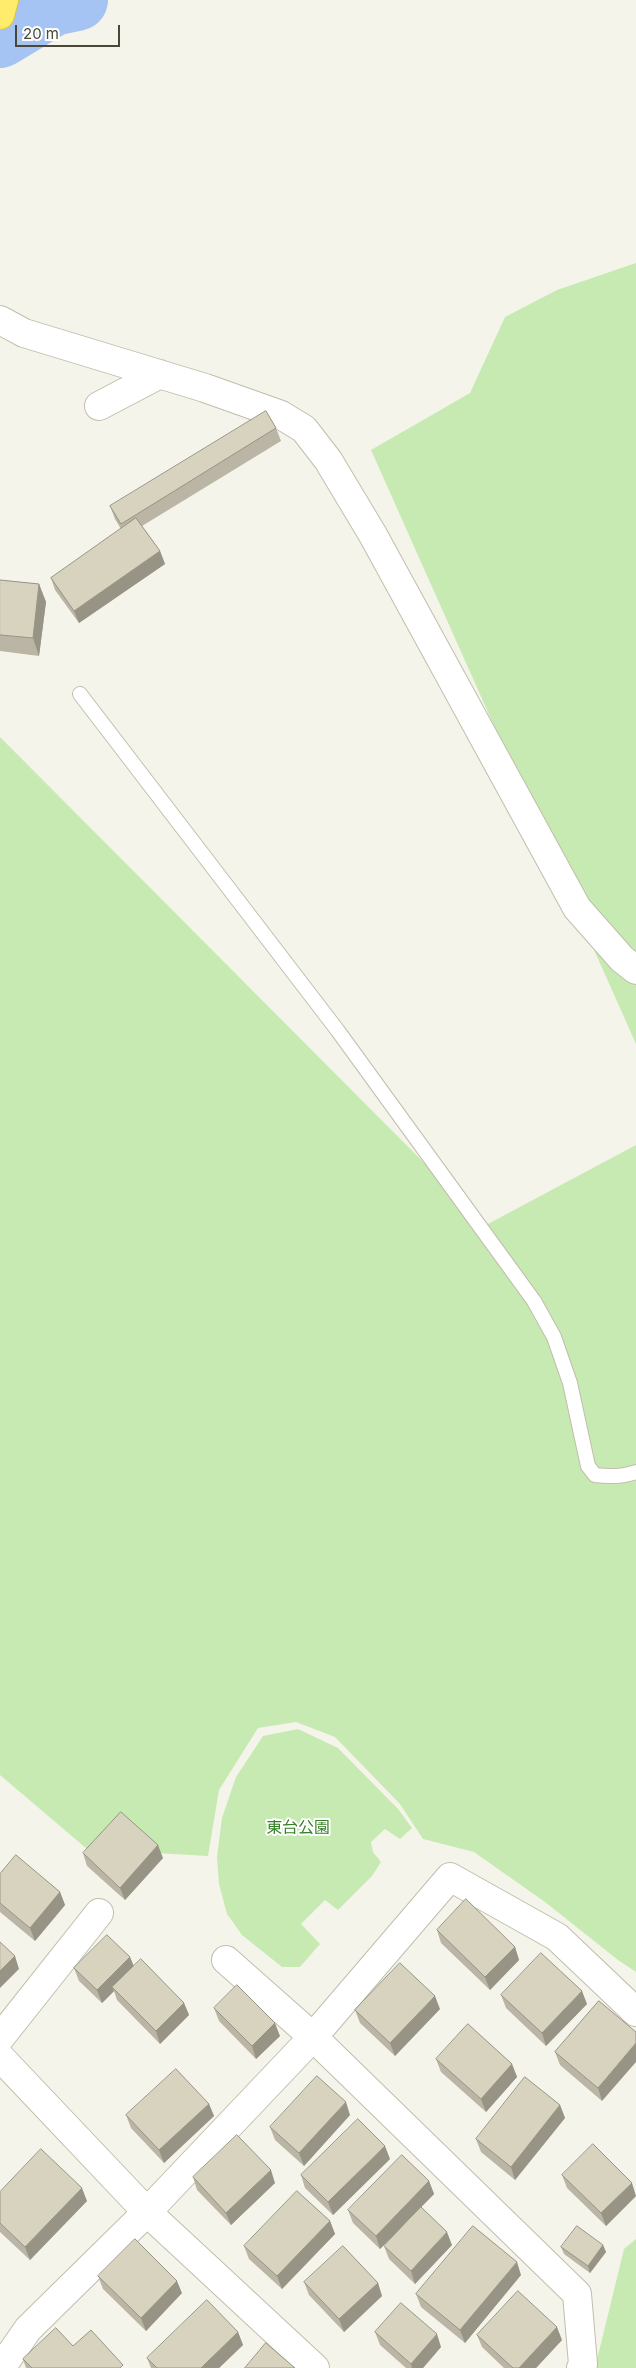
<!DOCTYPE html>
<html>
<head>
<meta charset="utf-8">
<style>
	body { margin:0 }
	#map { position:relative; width:636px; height:2368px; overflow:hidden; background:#f5f4ea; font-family:Inter,sans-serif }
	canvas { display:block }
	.scale { position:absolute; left:15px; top:25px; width:105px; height:22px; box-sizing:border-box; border:2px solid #4a4638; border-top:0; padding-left:6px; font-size:15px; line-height:18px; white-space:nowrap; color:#4a4638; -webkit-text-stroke:4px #fff; paint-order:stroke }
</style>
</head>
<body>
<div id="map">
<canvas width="636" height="2368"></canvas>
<div class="scale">20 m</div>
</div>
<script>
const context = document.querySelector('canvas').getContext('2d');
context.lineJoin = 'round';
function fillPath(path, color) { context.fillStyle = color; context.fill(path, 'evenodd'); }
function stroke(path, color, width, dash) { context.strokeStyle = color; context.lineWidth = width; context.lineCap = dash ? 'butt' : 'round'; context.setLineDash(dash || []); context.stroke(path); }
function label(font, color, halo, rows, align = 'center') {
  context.font = font + ' Inter,"Noto Sans JP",sans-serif'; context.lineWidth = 4; context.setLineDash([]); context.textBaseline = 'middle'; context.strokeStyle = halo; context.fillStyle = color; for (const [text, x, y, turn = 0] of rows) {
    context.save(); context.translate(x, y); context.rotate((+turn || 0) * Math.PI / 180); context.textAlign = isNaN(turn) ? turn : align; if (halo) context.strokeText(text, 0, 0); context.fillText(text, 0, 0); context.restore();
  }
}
fillPath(new Path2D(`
	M636 263V1044L371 450 470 393 505 317 557 290Z
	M0 737 486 1225 636 1145V1972L618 1960 545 1902 474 1852 423 1839 400 1804 335 1737 296 1722 258 1728 219 1790 208 1856 87 1849 0 1775Z
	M298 1729 338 1748 398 1809 412 1828 400 1839 385 1829 371 1842 373 1852 381 1862 372 1876 338 1910 325 1900 301 1924 320 1944 300 1967H282L242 1935 227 1914 219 1884 217 1857 222 1818 236 1777 263 1736Z
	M636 2239V2368H595L624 2249Z`), '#c6eab2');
stroke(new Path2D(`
	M0 37 53 5 77 0`), '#a6c4f3', 62);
const lane = new Path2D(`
	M80 694 338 1031 534 1301 554 1337 570 1383 588 1466 595 1475C610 1477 622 1477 636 1472`);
const street = new Path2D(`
	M0 320 24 333 205 388 281 415 304 429 328 460 373 535 577 908 622 959 636 970
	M99 406 160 374
	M226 1960 313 2037 577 2294 583 2364 581 2368
	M0 2038 99 1913
	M0 2057 147 2212 315 2368
	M1 2368 28 2329 147 2212 313 2037 450 1877 557 1937 636 2012`);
const highway = new Path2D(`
	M0 15 4 0`);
stroke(lane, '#c1beac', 16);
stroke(street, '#c1beac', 30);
stroke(highway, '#e2c637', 30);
stroke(lane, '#fff', 14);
stroke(street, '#fff', 28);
stroke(highway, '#ffec6c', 28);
fillPath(new Path2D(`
	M276 428 281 441 142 526 160 551 165 564 79 623 55 590 51 578 121 529 115 519 110 506Z
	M0 580 39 584 46 602 39 656 0 651Z
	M83 1853 163 1858 125 1900 87 1866Z
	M0 1874 60 1892 65 1905 35 1941 0 1912Z
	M437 1930 515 1947 519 1960 490 1990 441 1943Z
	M130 1957 134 1966 184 2003 189 2015 160 2044 117 2000 114 1991 102 2003 79 1981 74 1968Z
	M501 1995 587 2004 546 2046 506 2008Z
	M599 2001 602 2101 560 2065 555 2052Z
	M214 2008 280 2036 256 2059 219 2021Z
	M440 2009 395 2056 360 2023 355 2010Z
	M436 2059 512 2064 517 2077 486 2112 441 2072Z
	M209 2104 214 2116 164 2163 131 2128 126 2115Z
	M560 2105 565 2118 515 2180 481 2152 476 2139Z
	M350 2115 304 2166 275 2140 270 2127Z
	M390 2159 333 2215 305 2188 301 2175Z
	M562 2175 636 2195V2196L606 2226 567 2188Z
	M193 2177 275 2183 231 2225 197 2190Z
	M429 2181 434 2194 380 2249 353 2223 348 2210Z
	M0 2192 87 2201 30 2260 0 2232Z
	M330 2221 335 2234 282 2289 249 2259 244 2246Z
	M452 2245 415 2284 389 2259 384 2246Z
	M603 2245 606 2252 590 2273 564 2254 561 2247Z
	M521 2275 465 2343 421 2307 416 2294Z
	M98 2276 182 2293 146 2331 103 2289Z
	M304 2282 378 2283 382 2296 344 2332 309 2295Z
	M238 2332 243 2345 219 2368H151L147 2358Z
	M375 2332 441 2347 423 2368H406L380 2345Z
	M477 2335 562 2340 536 2368H504L482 2347Z
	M73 2346 120 2368H26L23 2359Z`), '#bab5a4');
fillPath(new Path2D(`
	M160 551 165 564 79 623 74 611Z
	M39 584 46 602 39 656 33 638Z
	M158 1845 163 1858 125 1900 120 1888Z
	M60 1892 65 1905 35 1941 30 1928Z
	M515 1947 519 1960 490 1990 485 1977Z
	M15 1956 19 1969 0 1988V1971Z
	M130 1957 135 1970 112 1987 114 1991 102 2003 97 1990Z
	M582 1991 587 2004 546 2046 542 2033Z
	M435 1996 440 2009 395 2056 390 2043Z
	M184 2003 189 2015 160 2044 156 2031Z
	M275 2023 280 2036 256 2059 252 2046Z
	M636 2043V2062L602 2101 598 2088Z
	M512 2064 517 2077 486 2112 481 2099Z
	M346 2102 350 2115 304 2166 299 2153Z
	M209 2104 214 2116 164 2163 159 2150Z
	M560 2105 565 2118 515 2180 511 2167Z
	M385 2146 390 2159 333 2215 328 2202Z
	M271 2170 275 2183 231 2225 226 2213Z
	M429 2181 434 2194 380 2249 376 2236Z
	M632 2183 636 2196 606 2226 601 2213Z
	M82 2188 87 2201 30 2260 25 2247Z
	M330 2221 335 2234 282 2289 277 2276Z
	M447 2232 452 2245 415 2284 411 2271Z
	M603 2245 606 2252 590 2273 588 2266Z
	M517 2262 521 2275 465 2343 460 2330Z
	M177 2281 182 2293 146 2331 141 2318Z
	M378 2283 382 2296 344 2332 339 2319Z
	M557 2327 562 2340 536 2368H519Z
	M238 2332 243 2345 219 2368H201Z
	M437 2334 441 2347 423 2368H412L411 2364Z`), '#979486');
const building = new Path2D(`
	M266 411 276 428 121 524 110 506Z
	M136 518 160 551 74 611 51 578Z
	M0 580 39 584 33 638 0 635Z
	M121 1812 158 1845 120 1888 83 1853Z
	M16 1855 60 1892 30 1928 0 1903V1874Z
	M466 1899 515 1947 485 1977 437 1930Z
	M107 1935 130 1957 97 1990 74 1968Z
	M0 1942 15 1956 0 1971Z
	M541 1953 582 1991 542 2033 501 1995Z
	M141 1959 184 2003 156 2031 112 1987Z
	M400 1963 435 1996 390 2043 355 2010Z
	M237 1985 275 2023 252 2046 214 2008Z
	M599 2001 636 2032V2043L598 2088 555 2052Z
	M468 2024 512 2064 481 2099 436 2059Z
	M176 2069 209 2104 159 2150 126 2115Z
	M317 2076 346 2102 299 2153 270 2127Z
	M525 2077 560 2105 511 2167 476 2139Z
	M358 2119 385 2146 328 2202 301 2175Z
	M237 2135 271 2170 226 2213 193 2177Z
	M593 2144 632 2183 601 2213 562 2175Z
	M41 2149 82 2188 25 2247 0 2223V2192Z
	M402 2155 429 2181 376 2236 348 2210Z
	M297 2191 330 2221 277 2276 244 2246Z
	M421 2207 447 2232 411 2271 384 2246Z
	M473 2226 517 2262 460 2330 416 2294Z
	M577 2226 603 2245 588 2266 561 2247Z
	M135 2239 177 2281 141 2318 98 2276Z
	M343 2246 378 2283 339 2319 304 2282Z
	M518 2291 557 2327 519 2368H513L477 2335Z
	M207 2300 238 2332 201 2368H157L147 2358Z
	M401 2303 437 2334 411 2364 375 2332Z
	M56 2328 73 2346 91 2330 123 2365 120 2368H32L23 2359Z
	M266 2343 295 2368H245Z`);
fillPath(building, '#d8d3bf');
stroke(building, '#979486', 1);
label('16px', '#377f28', '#fff', [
	["東台公園",298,1828]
]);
</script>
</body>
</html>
